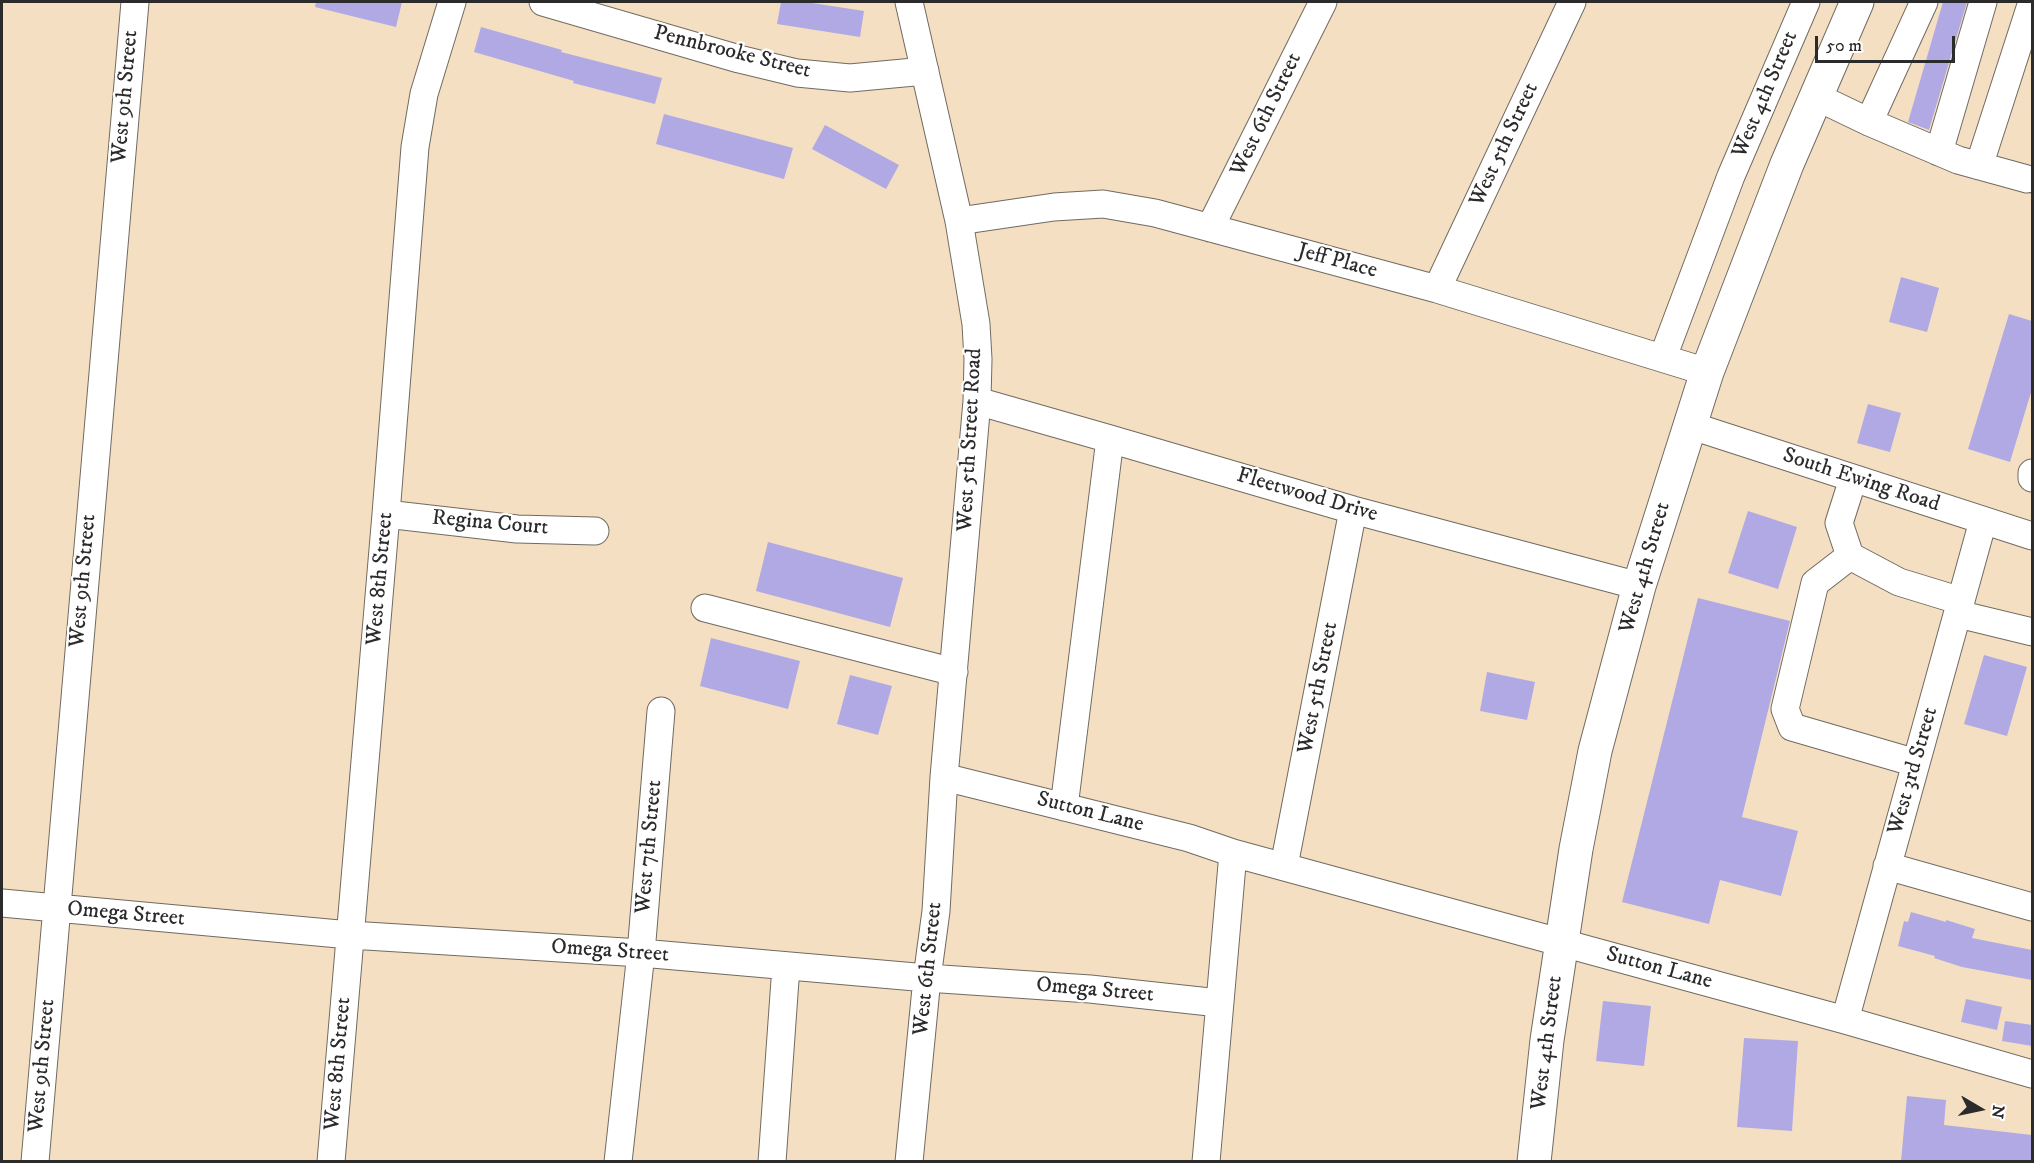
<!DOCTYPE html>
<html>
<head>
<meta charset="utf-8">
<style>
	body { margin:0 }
	#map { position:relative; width:2034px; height:1163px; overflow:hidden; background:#f4dfc3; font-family:"IM FELL DW Pica",serif }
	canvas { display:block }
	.frame { position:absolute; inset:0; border:3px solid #2b2b2b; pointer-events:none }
	.north { position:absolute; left:1950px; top:1079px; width:60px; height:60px; -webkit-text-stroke:4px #fff; paint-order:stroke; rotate:99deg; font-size:16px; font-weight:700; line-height:24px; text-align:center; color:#2b2b2b }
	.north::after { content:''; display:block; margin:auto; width:21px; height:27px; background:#2b2b2b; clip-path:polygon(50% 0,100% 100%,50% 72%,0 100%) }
	.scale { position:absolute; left:1815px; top:36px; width:140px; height:27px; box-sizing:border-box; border:3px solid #2b2b2b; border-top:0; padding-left:8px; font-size:18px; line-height:21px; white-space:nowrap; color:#2b2b2b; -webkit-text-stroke:4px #fff; paint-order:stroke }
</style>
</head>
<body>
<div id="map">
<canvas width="2034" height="1163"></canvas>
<div class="frame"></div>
<div class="north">N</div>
<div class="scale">50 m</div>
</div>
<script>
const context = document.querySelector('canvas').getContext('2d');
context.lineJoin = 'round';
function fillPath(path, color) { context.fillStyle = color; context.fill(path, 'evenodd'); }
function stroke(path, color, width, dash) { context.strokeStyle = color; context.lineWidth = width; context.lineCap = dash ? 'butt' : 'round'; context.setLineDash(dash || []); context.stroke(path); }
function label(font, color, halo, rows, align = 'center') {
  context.font = font + ' "IM FELL DW Pica",serif'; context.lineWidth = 4.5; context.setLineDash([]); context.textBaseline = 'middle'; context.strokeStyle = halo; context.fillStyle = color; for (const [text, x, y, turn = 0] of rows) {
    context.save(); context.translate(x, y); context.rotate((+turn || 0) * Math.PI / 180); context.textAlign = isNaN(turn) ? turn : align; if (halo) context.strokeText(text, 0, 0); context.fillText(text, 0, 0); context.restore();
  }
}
fillPath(new Path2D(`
	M316 2H402L396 27 315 7Z
	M781 2H806L864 11 860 37 777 24Z
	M1943 2H1967L1929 130 1908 122Z
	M481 27 562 50 561 52 662 78 655 104 573 83 574 81 474 52Z
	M664 114 793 148 784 179 656 144Z
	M825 125 899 165 886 189 812 149Z
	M1901 277 1939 288 1927 332 1889 322Z
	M2009 314 2032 321V389L2010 462 1968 449Z
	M1868 404 1901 413 1890 452 1857 443Z
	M1748 511 1797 527 1778 589 1728 573Z
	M768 542 903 578 890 627 756 591Z
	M1698 598 1790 621 1742 817 1798 831 1781 896 1720 880 1709 924 1622 902Z
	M711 638 800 661 788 709 700 686Z
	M1984 655 2027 667 2007 736 1964 724Z
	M1487 672 1535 682 1527 720 1480 711Z
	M850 675 892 686 878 735 837 724Z
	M1911 912 1946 922V920L1975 929 1972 938 2032 950V980L1962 967 1934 958 1935 956 1898 946 1904 921 1908 922Z
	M1966 999 2002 1007 1997 1030 1961 1022Z
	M1603 1001 1651 1006 1644 1066 1596 1061Z
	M2005 1021 2032 1025V1046L2002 1041Z
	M1744 1038 1798 1041 1792 1131 1737 1127Z
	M1907 1096 1946 1100 1944 1125 2032 1135V1161H1901Z`), '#b0a9e4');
const minor = new Path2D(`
	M543 2 739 59 797 73 850 78 925 71
	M909 2 959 221 976 324 978 359 977 401 944 777 936 911 927 978 909 1162
	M1817 97 1869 122 1958 160 2027 179
	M1869 122 1924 2
	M1939 152 1983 2
	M1979 166 2032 2
	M959 221 1054 207 1103 204 1155 213 1437 289 1707 372
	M1210 228 1323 2
	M1437 289 1572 2
	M1663 357 1731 176 1806 2
	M977 401 1110 439 1353 510 1639 586
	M1689 425 2032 536
	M2032 473V478
	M1853 479 1839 523 1850 556 1899 582 1961 601
	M386 514 517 529 595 531
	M1850 556 1815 583 1785 709 1792 727 1916 763
	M705 608 954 672
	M1958 614 2032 632
	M944 777 1189 838 1233 853 1845 1020 2032 1074
	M1064 807 1110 439
	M1284 866 1353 510
	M1887 866 2032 907
	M2 903 350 935 641 953 927 978 1090 989 1219 1003
	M1845 1020 1983 521
	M35 1162 135 2
	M331 1162 386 514 415 147 424 94 452 2
	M618 1162 641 953 661 711
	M772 1162 786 966
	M1206 1162 1233 853`);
const major = new Path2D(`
	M1534 1162 1547 1040 1576 849 1595 751 1639 586 1707 372 1787 164 1857 2`);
stroke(minor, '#716a60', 29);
stroke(major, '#716a60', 35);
stroke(minor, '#fff', 27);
stroke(major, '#fff', 33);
label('22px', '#2b2b2b', '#fff', [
	["Pennbrooke Street",732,53,14],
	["West 4th Street",1766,95,-67],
	["West 9th Street",126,97,-85],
	["West 6th Street",1267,115,-64],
	["West 5th Street",1505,145,-65],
	["Jeff Place",1337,262,15],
	["West 5th Street Road",971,440,-87],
	["South Ewing Road",1861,481,18],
	["Fleetwood Drive",1307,496,16],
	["Regina Court",490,524,5],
	["West 4th Street",1646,568,-74],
	["West 8th Street",381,579,-85],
	["West 9th Street",84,581,-85],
	["West 5th Street",1319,688,-79],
	["West 3rd Street",1914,771,-74],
	["Sutton Lane",1090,813,14],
	["West 7th Street",650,847,-85],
	["Omega Street",126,915,5],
	["Omega Street",610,952,4],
	["West 6th Street",929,969,-84],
	["Sutton Lane",1659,969,15],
	["Omega Street",1095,991,5],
	["West 4th Street",1548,1043,-83],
	["West 8th Street",339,1064,-85],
	["West 9th Street",43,1066,-85]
]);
</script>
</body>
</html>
